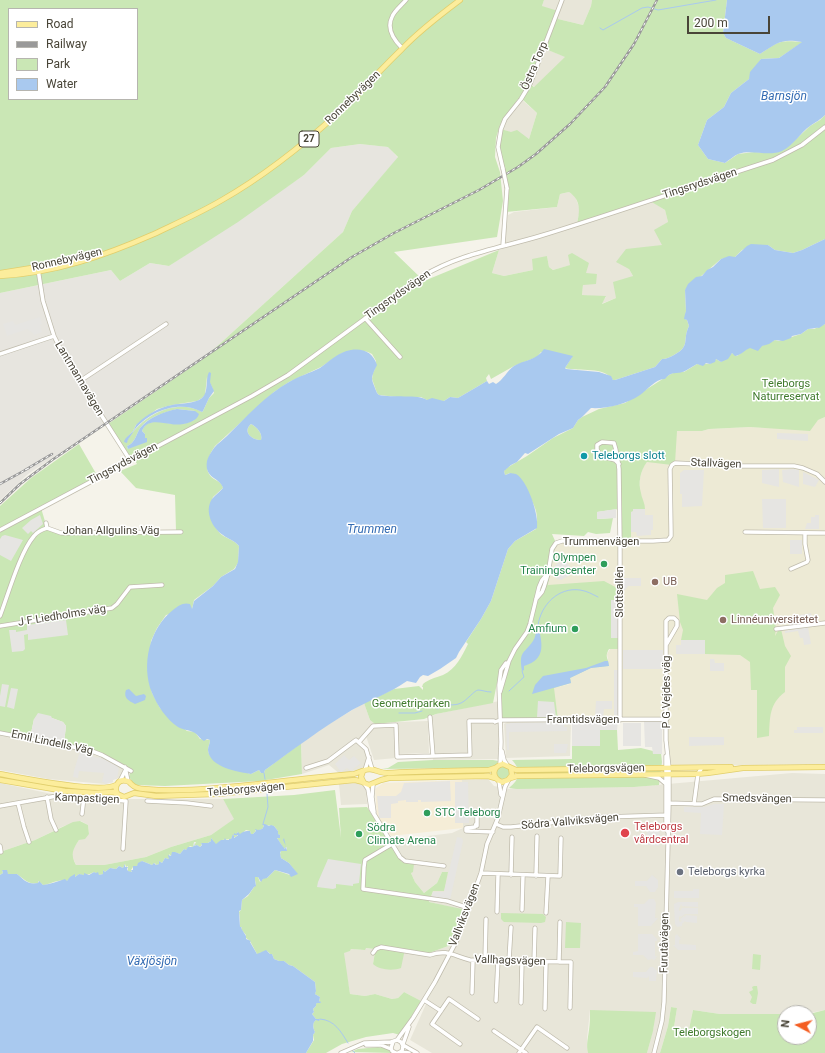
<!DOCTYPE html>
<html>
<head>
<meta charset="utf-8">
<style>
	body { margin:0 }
	#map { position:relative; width:825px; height:1053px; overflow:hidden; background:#f5f3ea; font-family:Roboto,sans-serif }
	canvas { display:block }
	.legend { position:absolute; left:8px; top:8px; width:130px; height:92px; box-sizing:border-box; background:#fff; border:1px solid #b6b5af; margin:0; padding:5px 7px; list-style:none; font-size:12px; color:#494538 }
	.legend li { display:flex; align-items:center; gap:8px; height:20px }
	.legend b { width:20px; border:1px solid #b6b5af }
	.north { position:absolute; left:777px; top:1005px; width:40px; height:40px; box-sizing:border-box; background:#fff; border:1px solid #b6b5af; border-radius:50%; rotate:277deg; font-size:11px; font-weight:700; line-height:16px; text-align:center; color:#494538 }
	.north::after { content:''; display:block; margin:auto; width:14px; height:18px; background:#f45e22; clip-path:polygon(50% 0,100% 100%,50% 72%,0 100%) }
	.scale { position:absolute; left:687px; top:16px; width:83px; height:18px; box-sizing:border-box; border:2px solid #494538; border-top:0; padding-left:5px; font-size:12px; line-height:14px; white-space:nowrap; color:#494538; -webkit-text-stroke:3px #fff; paint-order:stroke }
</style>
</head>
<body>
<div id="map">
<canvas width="825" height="1053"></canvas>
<ul class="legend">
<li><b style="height:5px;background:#fced9c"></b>Road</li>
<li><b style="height:5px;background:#999"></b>Railway</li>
<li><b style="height:11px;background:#cae7b5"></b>Park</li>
<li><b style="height:11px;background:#a9c9ef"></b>Water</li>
</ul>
<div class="north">N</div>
<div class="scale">200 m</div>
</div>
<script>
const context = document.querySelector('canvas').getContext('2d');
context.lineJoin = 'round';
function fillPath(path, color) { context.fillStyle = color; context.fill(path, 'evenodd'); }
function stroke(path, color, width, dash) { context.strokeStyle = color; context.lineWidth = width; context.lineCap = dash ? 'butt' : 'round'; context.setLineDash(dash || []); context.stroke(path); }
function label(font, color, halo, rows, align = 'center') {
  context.font = font + ' Roboto,sans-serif'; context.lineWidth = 3; context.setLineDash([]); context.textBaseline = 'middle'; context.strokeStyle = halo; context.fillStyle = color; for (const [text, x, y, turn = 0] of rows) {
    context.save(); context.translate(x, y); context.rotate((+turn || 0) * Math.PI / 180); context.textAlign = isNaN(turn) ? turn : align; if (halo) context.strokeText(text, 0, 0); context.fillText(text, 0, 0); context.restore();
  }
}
fillPath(new Path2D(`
	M544 0H592L591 6 583 25 558 19 542 6Z
	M543 48 566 57 535 87 530 84Z
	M521 99 537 113 529 139 501 129 505 119Z
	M569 192 575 196 580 210 577 223 651 201 665 210 668 222 662 245 629 269 633 276 616 298 601 304 606 297 582 295 583 285 597 274H586L571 265 553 270 549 267 547 256 533 270 504 276 492 273 499 250 505 247 504 241 508 215 514 212 557 207 560 194Z
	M499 701 498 759 433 760 430 717 436 714Z
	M364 703 370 720 375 724 361 742 367 748 369 766 350 772 340 774 329 765 302 774 301 743 324 727Z
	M428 721 429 753 398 754 397 722Z
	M565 721 571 722 570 756 506 758 504 724 507 722Z
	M394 727 396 758 374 760 366 736 374 728Z
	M0 732 90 749 103 753 131 769 129 775 113 780V782L105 784 48 779 0 770Z
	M792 773 825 774V1010L810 1013H785V1014H720L693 1010 689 1029 674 1027 677 1008 671 1007 668 1026 660 1053H647L654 1025 590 1010 587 1039V1048L588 1053H432L410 1040 426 1004 404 992 398 998 392 999 375 994 365 996 350 994 343 955 344 952 350 951 351 949 365 950V948L374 949 375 952 373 964 405 949 429 953 451 945 458 925 462 910 429 902 433 891H444L442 872 437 883 424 893 415 882 411 873 402 862 390 843 395 840 452 833 463 828 462 780 488 779 494 786 509 789 516 788 634 787Z
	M0 783 52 794 127 799H223L235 819 211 835 171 847 146 857 104 865H76L72 856 73 849 79 840 89 834 88 825 81 821 64 826 35 840 0 852Z
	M359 783 366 788 367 804 341 805 339 784Z`), '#e8e6d9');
fillPath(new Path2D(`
	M462 780 463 828 391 836 377 816 375 789 383 783Z`), '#f5edd7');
fillPath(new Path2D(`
	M360 144 389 147 398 158 352 211 343 232 203 359 28 474 0 500V293L111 270 120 281 150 263 169 266 304 175 331 148Z`), '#e7e5df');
fillPath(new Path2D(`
	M825 417V764L689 766 669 768 667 719 558 720 553 688 570 684V678L591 668 609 666 607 654 610 649H621L548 585 556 543 562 542 619 543 631 512 645 509 640 492V478L643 467 647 462H657L677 431H702L709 429 750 427 773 428 818 420Z`), '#edead5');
fillPath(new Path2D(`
	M0 0H544L542 6 558 11V19L583 25 591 6 592 0H727L723 33 726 38 760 54C779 41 779 40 803 42L779 58 761 59 749 79 731 93 724 107 707 120 698 145 708 159 725 163 738 154 754 152 770 153 792 143 810 126 820 120 825 115V239L802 250 793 253 775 250 768 245H755L742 250 735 257 721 259 685 290 686 311 685 319 687 320 689 326C682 340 691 346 674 355 670 357 667 359 662 359L655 367 615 380H613C604 366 580 372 565 368L572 357 541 352 537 357 514 366 491 379 489 374 486 378 487 381 458 398 450 397 444 401 427 400 421 397H397L379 395 377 393 372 379 373 373 375 369 376 361 372 354 368 352 358 350 342 353 321 367 289 382 274 392 215 446C208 456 202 471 214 479 219 482 222 483 223 488L213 497 209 509C212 517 215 530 222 535 228 539 234 540 239 546L238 563 234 569 221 577 213 586 194 600 192 609 166 615 157 628 151 641 148 674 152 693 160 708 187 731 195 732 200 739 210 740C210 744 208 746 208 750 209 765 239 770 251 774L259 770 261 773H264L265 770 301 743 302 774 260 781 165 786 137 785 133 783 129 777 131 769C106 754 92 748 64 743L66 726 63 722 52 718 34 719 30 738 0 732V506L31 478 79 444 98 477 41 508 47 528 61 533 176 531 175 495 136 488 120 471 137 464 133 457 128 456 108 424 203 359 343 232 352 211 398 157 388 147 360 144 331 148 304 175 238 222 169 266 150 263 120 281 111 270 0 293ZM9 9H137V99H9ZM543 48 565 57 534 87 530 84ZM518 99 523 100 537 113 529 139 517 130 511 132 501 129 499 156 507 188 506 212 557 207 560 194 569 192C581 200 580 211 577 224L650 201 665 210 668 222 654 230 662 245 626 249 616 262 629 269 633 276 613 282 616 298 602 304 606 296 582 295 583 285 596 284 597 274 586 273 589 263 572 253 568 255 570 265 553 270 549 267 547 256 532 259 533 270 504 276 492 273 499 250 424 281 394 252 497 237 503 201 500 172 495 157 496 138 500 125ZM207 377 212 387 214 393 209 398 203 411 202 412C175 397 140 417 127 441L125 440 133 431 136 425 157 409 172 405 197 401 202 398 205 395ZM177 409 195 411 194 420C189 422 184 424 179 424 167 425 148 415 142 431L145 434V438L128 449 127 446C135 443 136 435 140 428 148 417 165 412 177 409Z
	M825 324V417L818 420 810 431 750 427 709 429 702 431H677L675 463 672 465 647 462C640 471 638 483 641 493 642 499 645 503 645 509H633V512H631V543H620L619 509 597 512 598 519 613 518 610 533 596 534 588 532 584 536 552 534 556 543 548 585 604 581 621 590V649H609C604 658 609 658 609 666L591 668 570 678 571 683 554 688 558 720 502 719 501 693 497 683 493 703 436 714 424 719 375 724 370 720 364 703 394 689 419 686 423 690V687H433H422L423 684C429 679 435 678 443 675 456 669 462 656 468 644L466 642 481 619 491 601 508 549 515 541 536 529C542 506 524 489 510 473L505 475 504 471 505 469 527 456 553 438 573 428 578 420 582 417 599 409 625 403 669 375 675 372H684L697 364C702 365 705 363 710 364L716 359 721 362 732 353 737 356 748 348 764 345 775 340 779 341 801 334 808 329H814Z
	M251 424C257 427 263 434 261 440 252 440 242 432 251 424Z
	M753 571 760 589 775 587 780 595 773 608 776 629 775 636 779 629H781L785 646 791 656 785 667V692C769 704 770 717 769 736L757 738V690H751L750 662 740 655 705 654 704 641 681 640 683 630 680 622 677 594 707 600 717 588 725 583V575Z
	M600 730H617L618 750 641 748 661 753 662 762 659 785 634 787 517 789 509 788C520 779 522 771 512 760L572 759V746H600Z
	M433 760H493L498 761 497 765 493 767 486 769 461 768 382 769 388 768 398 762Z
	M501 766 508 767 511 773 507 779 504 780 497 777 496 770Z
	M335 790 341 838 339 808 367 807 402 862 414 864 413 872 411 873 415 882 424 893 437 883 442 872H448L444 891H433L429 902 462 909 458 925 451 945 429 953 405 949 401 968C393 971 379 970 373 964L375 952 374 949 366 948 365 950 351 949 350 951 344 953 350 994 365 996 375 994 392 999 398 998 404 992 421 1001 400 1035 393 1033 366 1037 342 1044 326 1053H306L314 1040 313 1035 315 1032C313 1028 312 1022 316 1020H319L320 1019H316L312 1014 314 1012 313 1009 316 1006 315 1004 317 1003H321L319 1002 320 997 315 994 316 990 315 982 293 966 289 965 284 961H279L274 959 272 954H270C266 948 264 953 259 953V954H257L250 941 246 938V935L241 929 242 927H240C240 922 240 917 239 912L241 910 242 900 248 896 254 887 256 885 255 880V877H258L260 882 264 878H267L275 870 290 875 297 874 289 863 281 858 280 854 281 851H286L287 848 286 847 284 849 277 838H280V835L277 834 275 831H278L274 826 263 825 264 826 262 829 259 830H255L256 831 253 834H251L250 831 246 830 240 835 237 832V836L233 838 234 836 233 835 231 839 222 840 216 845 211 838V841L208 843H201L202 844 200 847 197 845 194 846 196 842H194L193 847 190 846 186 850 184 849 180 854 174 852 171 856 169 854V859L165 858 162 863 159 861V864L156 865 155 863 152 865 142 861 137 866 133 867 131 870 132 873 128 871V866L126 867 125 864 123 868 119 866 116 869 110 868 105 872 103 870V874L99 875 94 872C89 875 83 876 79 874L75 877 74 875 67 881C60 878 51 884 43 885L38 881V883C28 885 24 879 17 874H8L5 870H2L3 873 0 875V852L35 840 73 822 80 821 88 825 89 834 85 839 79 840C73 849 70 854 76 865H104L146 857 171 847 211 835 234 819 223 799 294 795Z
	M501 913 543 914 546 917 545 922 541 923 504 922 501 919Z
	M566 922 581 923 580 948H565Z
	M753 954 761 955 760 970 752 969Z
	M754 986H757L758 993 756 1004H753L750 1002 752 997 749 992 753 990 752 987Z
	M671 1007 677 1008 674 1027 689 1029 693 1010 720 1014H785V1037H809V1014L825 1010V1053H660L668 1026Z
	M590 1010 656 1012 653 1031 647 1053H588C586 1045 588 1038 589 1030 590 1024 590 1017 590 1010Z
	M378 1047 388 1049 393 1053 351 1052 358 1049Z`), '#cae7b5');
fillPath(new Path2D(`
	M40 317 42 324 40 325 42 332 34 335 33 333 27 329 7 336 3 324 13 321 15 325Z
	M777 433 808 434V441L777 439Z
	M779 469V487L762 483V470Z
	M793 469 799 470V487L783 482 782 470Z
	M684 470H704L702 506 682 507V494H680V473Z
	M803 472 819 480 815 487 803 484Z
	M762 499H786V528H763Z
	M616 509V518L597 519V512Z
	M633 509H645V515H653V530H651V535L637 536 636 532H631V512L633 511Z
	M40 515 43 524 33 533 31 531 28 534 22 528 31 520Z
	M815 515H819V529H805L807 523H811V517H815Z
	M5 535 23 540 11 561 0 555V539L2 536Z
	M790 540H802V554H790Z
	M566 562 570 566V575L561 580 557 579 553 574 554 567 558 563Z
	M622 578H641V586H628L625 590H623Z
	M611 600H619V638H611Z
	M811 613 813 622 790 626 789 617Z
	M66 620 68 635 28 640V634L24 635 25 649 23 651 12 652 9 630H16V632L27 630V625Z
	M808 627 811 644 804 645 803 638H800L798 631 785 633V631Z
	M681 640H705V654H676V645H681Z
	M623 650H663V669H623Z
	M710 659H714L715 663H724V671H710Z
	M614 670H619V715H614Z
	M2 684 9 685 5 707 0 706V696Z
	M11 688 18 689 14 709 7 707Z
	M538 701 554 702 556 717H537Z
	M596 701H612V709H604L603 717 595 716Z
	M38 713 51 716 52 718 63 722 66 726 64 743 30 738 34 719Z
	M618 721 617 730H600V746H572V722Z
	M644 721H662V754H653L652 747H645Z
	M564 722V727H567V731L509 732V750H507L506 724H510V723Z
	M623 723H641V746H623Z
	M797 727H823V733H794V730H797Z
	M689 737H724V745L689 746Z
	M554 744H568L566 753H554Z
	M80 751 97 758 99 757 106 760 118 766V768L119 769 117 778 113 780V782L105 784 104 782H102L104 773 79 771 78 778 73 777 74 771Z
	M344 755 349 760 354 756 361 763 351 771 347 768 341 772 335 764Z
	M450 781 451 801 421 802V800H418V802H406V800L398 801V803L391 804V818H379L377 796H396L401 792 404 783Z
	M455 782H468L469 823H455Z
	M714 804H724L722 835 700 834 701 813 684 812V807H705Z
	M647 822H660L659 846 647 845Z
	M457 837 462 838 463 841 450 900 431 898 433 892H444Z
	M328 859 361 864 359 883 353 884V886L336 884V888L333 889 317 887 318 882Z
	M652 875 658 880V887L655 892H650L646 886H635V881H647Z
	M693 889H699V898H674V891H693Z
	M649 899H654L656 903 655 918H658L651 926H638V907H634V904H644Z
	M678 902H698V907L682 906 681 904 679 909V911L681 910 682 908H698V914H685L681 917 680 916 679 917V921L680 922 682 921 680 919 684 916 685 917 686 915 697 916V923L686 922 685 921 682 924V926L677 927 675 924 674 904Z
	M638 934H652L657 939V941H655V956H657L654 961 653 959 648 960 643 955H633V952L638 951Z
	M677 934 681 939 679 940V944L696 945V950H678L673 945H675V936Z
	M650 967H653L657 971 656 981H649V976L647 978 633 977V972H646Z`), '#e6e5e2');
fillPath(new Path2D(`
	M727 0H825V115C820 120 816 122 810 126 800 133 794 145 782 151 768 157 752 149 738 154 734 156 729 160 725 163L708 159 698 145 707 120 724 107 731 93 749 79 750 72 761 59 779 58 802 42C781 38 777 43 760 54L726 38 723 33Z
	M825 239V324L819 328C816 327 812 329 808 329L801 334 792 336 791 338 783 341 775 340 769 344 762 346 758 351 750 348C744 350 742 355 735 356L732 353 728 359 721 362 716 359 715 362 710 364 706 363 703 366 697 364C693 366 689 369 685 371 677 375 672 370 665 379 657 378 647 390 640 395 627 404 606 409 591 408L582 417 578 420 573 428 559 434 528 454 525 453 517 462 511 465 504 471 505 475 508 474 510 473C511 473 515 474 516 474 528 481 539 515 537 528L515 541 508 549 491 601 481 619 459 652 456 658 440 669 428 676 423 675 420 677 416 683 407 681C390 693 370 700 352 710 322 728 294 749 265 770L264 773H261L259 770 251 774C238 772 209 767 208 750 208 746 210 744 210 740L207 739 204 741C200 739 198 735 195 733 190 730 183 730 178 727 167 720 157 705 152 693 141 665 149 629 173 610 178 606 183 602 190 604L192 609 194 601 213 586 221 577 235 569 238 562 239 546C234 540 228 539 223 535 212 528 204 511 212 499 215 495 220 492 223 488 220 477 204 479 207 461 208 457 211 452 214 448 218 443 223 440 227 436 246 417 266 395 289 382 299 376 310 373 320 368 330 361 338 352 351 350 364 348 373 353 377 365 370 380 371 377 377 393L379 395C391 398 419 394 427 400L432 398 444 401 450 397 458 398 487 381 489 384 493 382 496 384C503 380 507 371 514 366 524 360 537 360 544 349L573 356 565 368 566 369 599 372 611 376 613 380H615L655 367 662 359C667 359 670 357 674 355 691 346 682 340 689 326L687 320 684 319 685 314 686 311 685 290 688 284 696 277 702 276 707 270 713 267 721 259 729 256 735 257 747 246 751 244 768 245 775 250 793 253 802 250ZM251 424C257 427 263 434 261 440 252 440 242 432 251 424Z
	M209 372 211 373 210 382 214 391 209 398 203 411 202 412C179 399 147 412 133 432 131 436 128 438 127 443L124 442C125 437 130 435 133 431 135 429 135 425 138 423 147 414 160 407 172 405 181 403 195 404 202 398 209 392 205 379 209 372Z
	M177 409 195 411 199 414C197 423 179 426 171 424 161 423 147 418 142 431L145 434V438H147V442L128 449 127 446C135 443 136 435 140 428 148 418 165 411 177 409Z
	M538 625C542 643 547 659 524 666V670L522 671C519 651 523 655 533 641 536 637 536 630 538 625Z
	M605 661H608L609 666 591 668 570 678 571 683 532 694 535 685 543 676 586 668Z
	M129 689 136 696 144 694 146 696 145 700 135 704C129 701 123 698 126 690Z
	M262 824H265L269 826 271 825 274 826 278 831V834L280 835V838H277C280 842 282 846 285 849L286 846 283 840 284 838 287 851H281L280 853 281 858 289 863 298 874 291 877 289 874 275 870 267 878 263 879 261 882 258 877H255V880L256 886 254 887 249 894 242 900 241 910 239 911 240 927H242L241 928 246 936V939L251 941 250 942 257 954 266 950 270 954H272L274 959 279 961H284L289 965 293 966 315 982 316 991 315 994 320 997 319 1002 320 1001 321 1003H317L316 1004V1006L313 1009 314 1012 312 1014 316 1019H320L319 1021 316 1020C312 1023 313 1028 315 1032L313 1035V1041L306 1053H0V875L3 873 2 870H7L8 874H17C24 880 28 885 38 883L39 881 43 885C51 884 58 881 65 879L67 881 70 877 75 874V877L79 874 84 875V873L89 875 94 872 96 873 98 872 99 875 103 874V870L105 872 110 868 116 869 119 866 123 868 125 864V867H128L127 869 128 871 132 872 131 870H133V866H137L138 863 142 861 152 865 154 863 156 865 159 864V861L162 863 165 858 169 859 168 855 171 856 172 852H175L180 854 184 849 186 850 188 847H193L195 842 194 846 197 845 200 847 202 845 201 843H208L211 841V838L216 844 221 840H224L225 838 226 840H229V839H231L233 834 234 836V838L237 836 238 835H234V833L236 834 238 832 240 834C244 831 245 831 250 831L251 834H253L256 831 255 829 258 830 262 829 264 826Z`), '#a9c9ef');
stroke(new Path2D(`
	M600 28 603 30 642 8 648 7 658 10 716 0
	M538 625C541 605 558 587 580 590 587 591 592 594 598 597
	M509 691 524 677 522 671
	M437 709C446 702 453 707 461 703 466 701 475 690 478 690 482 690 486 692 491 692
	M399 713H415L422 711
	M264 773 265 779
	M263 824 268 807 267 794
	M320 1019C335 1020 341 1032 348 1043
	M352 1050 355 1053`), '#a9c9ef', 1);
const minor = new Path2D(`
	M402 48C394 40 386 29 392 17 394 11 402 5 406 0
	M503 169 498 147 501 129 505 119 521 99 530 84 562 0
	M503 245 507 188
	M38 269 43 301 54 336 66 360 130 460
	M365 318 400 357
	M0 354 54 336
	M80 381 166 324
	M619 464 615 460 601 456 597 450V445L602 442 614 443C617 452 618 460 619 469L620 543V720
	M46 523 47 528 61 533 181 532
	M0 530 252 396 288 375 423 276C459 254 500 248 540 236 618 212 695 185 773 160L802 145 825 127
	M745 532 825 533
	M791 569 807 562 808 560 805 544V533
	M536 599 542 592 544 587 548 574 552 549 556 543 562 541H653L668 540 671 536V531L670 469 672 465 675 463 739 466H794L803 468 817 474 825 482
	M0 616C8 595 20 552 34 536 37 532 41 530 47 528
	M0 626 112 608 117 604 130 587 162 585
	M776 629 825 623
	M500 692 509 661 515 649 527 632 530 624 539 587 542 580 547 574
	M430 717 433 756
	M0 733 89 750 102 755 131 771
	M666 741V645L677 626V621L674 618H669L666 621V645
	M359 742 373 726 396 725 397 757 470 755 469 721H494L495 722 500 720 667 719
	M502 751 504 760 507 765
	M666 756V827L667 831
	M500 765 501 742 499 685 501 670 506 663
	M125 767 128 781
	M306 768 328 761 356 740 366 749 372 769
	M365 770 369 757
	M645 775 659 778 666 784
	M120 781 125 771
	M499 781 501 795
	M364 783 368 789 371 809 400 857 405 861 444 866
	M373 784 372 797 374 812
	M47 797 51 819 56 830
	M147 801 187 803 211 806
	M18 803 24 827 29 842
	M667 803 702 804 714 799 825 800
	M694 804 698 774 701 769
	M0 806 57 796 126 801 123 849
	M477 811V826
	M82 814 84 797
	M476 824 475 827 466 828V831L493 832
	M496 824 503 827H511L605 817 668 815
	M392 844 365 860 364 867 363 889 447 901 469 908
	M0 846 1 852
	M481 873 560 876 561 838
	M511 875 512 837
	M536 876 537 836
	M522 910 523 875
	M497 912 498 875
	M546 913 548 876
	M373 953 376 949 381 947 430 955C447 949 454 956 470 960L571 962 570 1008
	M485 960 486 919
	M509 960 511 927
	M534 962 535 928
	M559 962 560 922
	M472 993 473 960
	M424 1000 441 1011
	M496 1001 498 960
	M521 1003 522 961
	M545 1009 546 962
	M494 1031 526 1053
	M397 1040 413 1018 435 982 457 940 481 873 487 844 498 818 505 787 508 781
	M393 1042 391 1048 392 1051 396 1053
	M403 1044 409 1027
	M460 1044 432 1024 449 999 478 1019
	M366 1045H381L391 1049
	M403 1045 417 1053
	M401 1052 409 1053
	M341 1053 364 1043 391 1042 397 1040 401 1042 403 1046 402 1051 398 1053
	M519 1053 537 1027 567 1048
	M654 1053 662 1021 664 1002 669 804V768L666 740`);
const major = new Path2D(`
	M0 273 44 266 100 252
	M0 276C55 273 104 256 154 234 177 223 200 213 222 200 264 176 302 146 338 113 360 93 380 70 402 49 419 31 440 15 460 0
	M495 768 489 770C455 771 421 771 387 773 378 773 371 766 363 771L361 777 364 783 369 785 381 780 389 778 488 776 495 778
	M511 768 512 775 508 780 502 782C491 778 492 766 503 764L516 770 731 767
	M0 774C22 778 100 794 116 785
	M511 778 517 776 696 774 708 773 743 768 825 767
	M0 780 65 791 95 793 113 792 124 797 134 793 156 796 217 794 334 782 355 780 363 782
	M117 793C114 787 118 778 127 781 130 782 129 782 131 784 135 788 140 789 145 789 176 792 208 789 239 786 277 782 316 777 354 774L362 771`);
stroke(minor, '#c0bcad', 5);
stroke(major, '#e1ce6c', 6);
stroke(minor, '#fff', 3.5);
stroke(major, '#fced9c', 4.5);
const rail = new Path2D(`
	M25 470 52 454
	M0 484 29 468
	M0 503 20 484 52 460 352 257 394 233 479 190 518 167 536 154 570 124 605 87 634 44 657 0`);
stroke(rail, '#999', 2.5);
stroke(rail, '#fff', 1, [3]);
const minorBridge = new Path2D(`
	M503 169 507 188`);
stroke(minorBridge, '#c0bcad', 5, []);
stroke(minorBridge, '#fff', 3.5);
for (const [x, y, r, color] of [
	[584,456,4,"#0f9aa8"],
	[604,564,4,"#2e9e5b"],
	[655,582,4,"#8d6e63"],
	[723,620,4,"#8d6e63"],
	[575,629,4,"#2e9e5b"],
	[427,813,4,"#2e9e5b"],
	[625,833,5,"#e0444e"],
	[359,834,4,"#2e9e5b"],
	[680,872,4,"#6b7280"]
]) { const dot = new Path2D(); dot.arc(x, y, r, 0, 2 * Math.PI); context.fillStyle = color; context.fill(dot); stroke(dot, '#fff', 1.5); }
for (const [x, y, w] of [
	[309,139,20]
]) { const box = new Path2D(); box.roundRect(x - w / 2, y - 8, w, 16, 3); context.fillStyle = '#fff'; context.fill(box); stroke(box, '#494538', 1); }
label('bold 10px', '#494538', null, [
	["27",309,139]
]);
label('11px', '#494538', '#fff', [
	["Östra Torp",535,66,-67],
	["Ronnebyvägen",353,98,-44],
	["Tingsrydsvägen",700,184,-18],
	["Ronnebyvägen",67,260,-13],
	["Tingsrydsvägen",398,295,-35],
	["Lantmannavägen",79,379,59],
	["Tingsrydsvägen",123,464,-28],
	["Stallvägen",716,464,2],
	["Johan Allgulins Väg",111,531],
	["Trummenvägen",601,542],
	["Slottsallén",620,592,-90],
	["J F Liedholms väg",62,616,-9],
	["P G Vejdes väg",667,692,-90],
	["Framtidsvägen",583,720],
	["Emil Lindells Väg",52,743,12],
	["Teleborgsvägen",606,769,-1],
	["Teleborgsvägen",246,790,-5],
	["Kampastigen",87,799,2],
	["Smedsvängen",757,799,1],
	["Södra Vallviksvägen",570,822,-5],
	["Vallviksvägen",465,915,-69],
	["Furutåvägen",665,943,-89],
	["Vallhagsvägen",510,961,2]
]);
label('11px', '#3f7a2c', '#fff', [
	["Teleborgs",786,384],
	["Naturreservat",786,397],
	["Geometriparken",411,704],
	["Teleborgskogen",712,1033]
]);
label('11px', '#0d838f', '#fff', [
	["Teleborgs slott",592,456]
], 'left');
label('11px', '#27864d', '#fff', [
	["Olympen",596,558],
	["Trainingscenter",596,571],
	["Amfium",567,629],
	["STC Teleborg",435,813,"left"],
	["Södra",367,828,"left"],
	["Climate Arena",367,841,"left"]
], 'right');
label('11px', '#785e54', '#fff', [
	["UB",663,582],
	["Linnéuniversitetet",731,620]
], 'left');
label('11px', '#be3a42', '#fff', [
	["Teleborgs",634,827],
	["vårdcentral",634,840]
], 'left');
label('11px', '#5b616d', '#fff', [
	["Teleborgs kyrka",688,872]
], 'left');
label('italic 12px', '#336bb3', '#fff', [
	["Barnsjön",784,97],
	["Trummen",372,530],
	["Växjösjön",152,962]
]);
</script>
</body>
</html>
